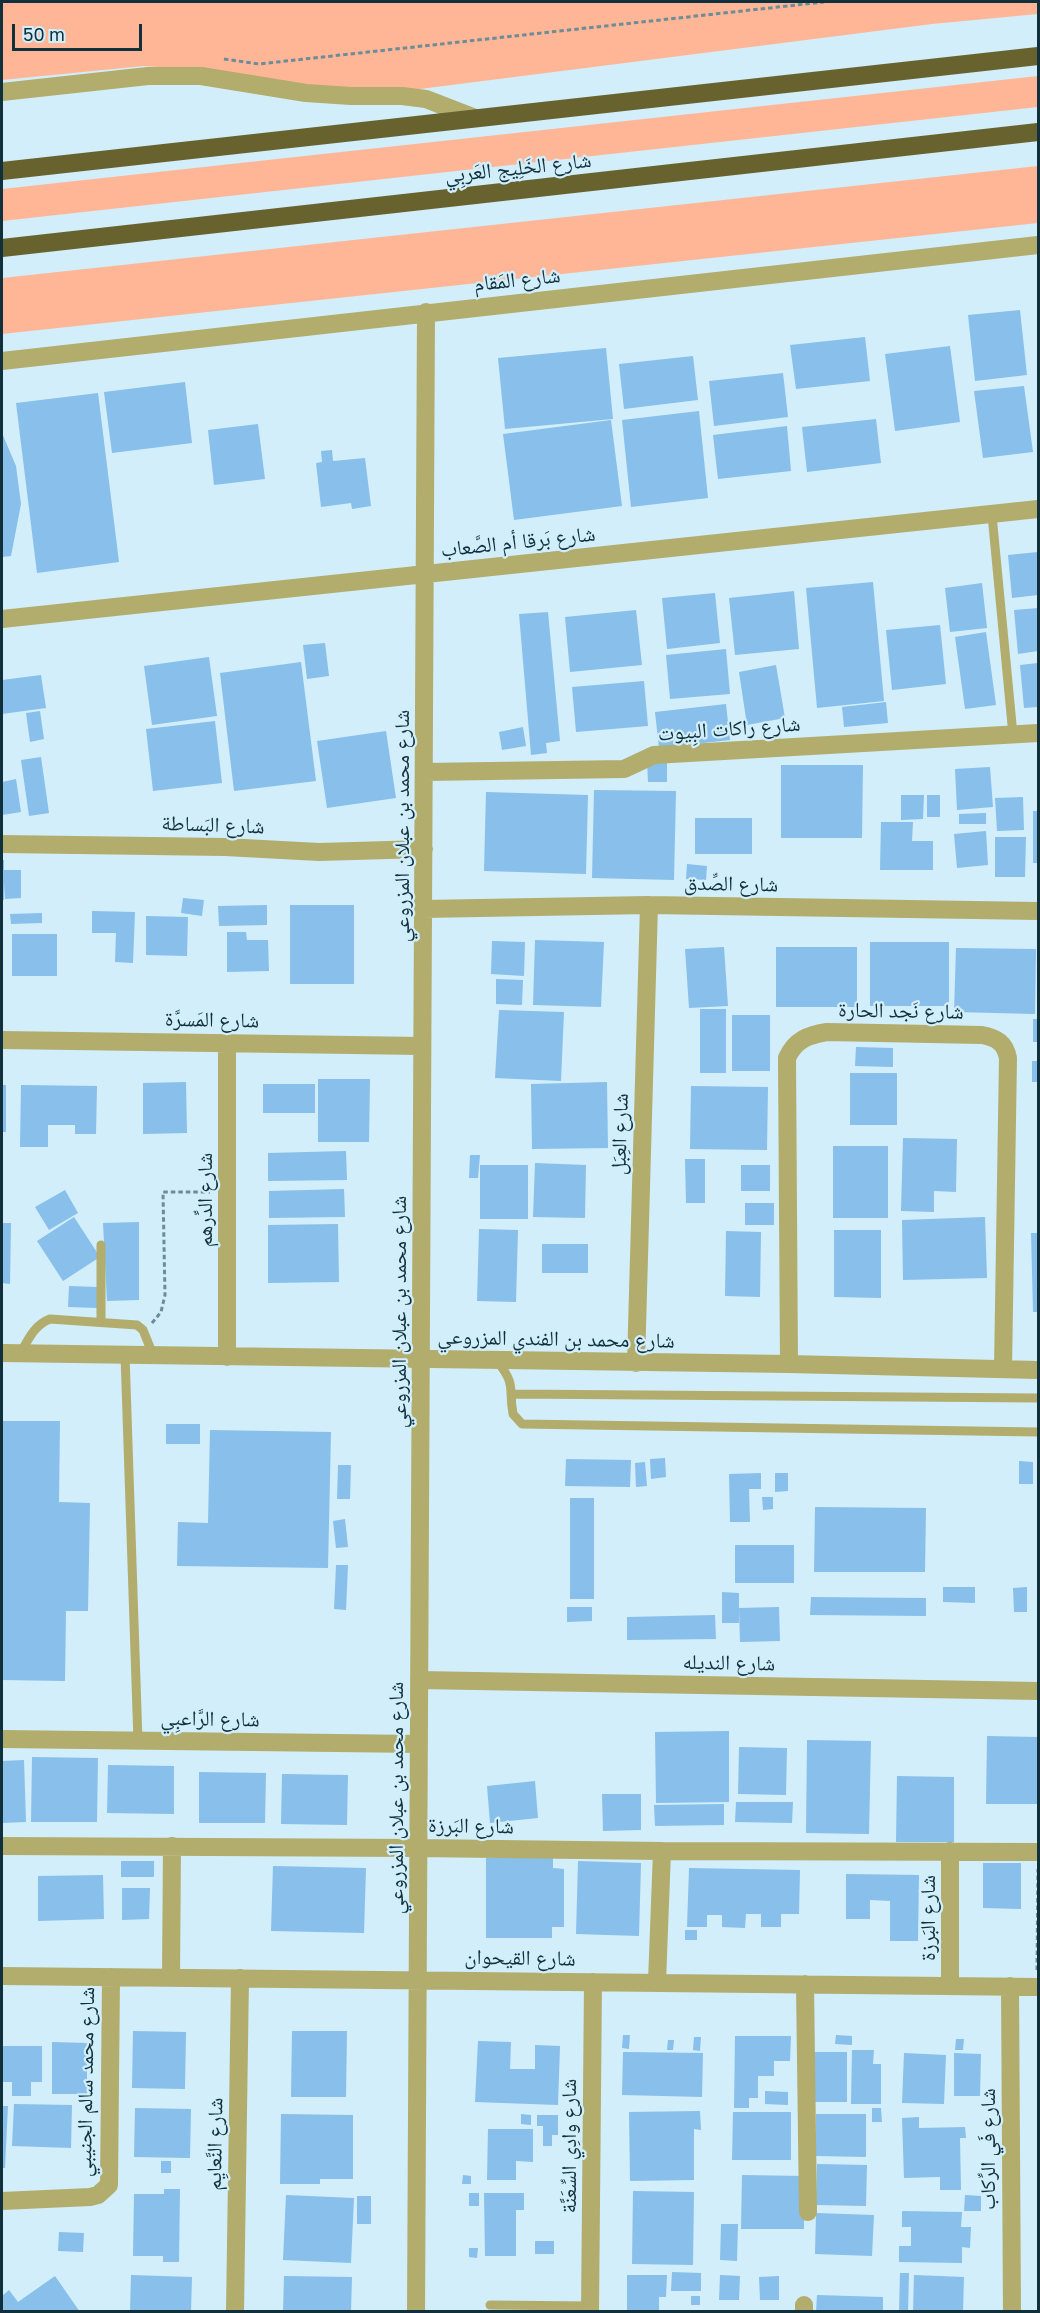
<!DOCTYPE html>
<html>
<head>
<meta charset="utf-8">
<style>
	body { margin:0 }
	#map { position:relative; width:1040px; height:2313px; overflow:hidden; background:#d1eefa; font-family:"Golos Text",sans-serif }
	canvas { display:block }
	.frame { position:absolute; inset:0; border:3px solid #10313c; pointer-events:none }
	.scale { position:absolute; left:12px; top:24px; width:130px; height:27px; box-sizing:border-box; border:3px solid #10313c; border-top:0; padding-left:8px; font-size:18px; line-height:21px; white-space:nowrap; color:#10313c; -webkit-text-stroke:4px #d1eefa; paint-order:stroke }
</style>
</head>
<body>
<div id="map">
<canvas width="1040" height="2313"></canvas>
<div class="frame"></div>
<div class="scale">50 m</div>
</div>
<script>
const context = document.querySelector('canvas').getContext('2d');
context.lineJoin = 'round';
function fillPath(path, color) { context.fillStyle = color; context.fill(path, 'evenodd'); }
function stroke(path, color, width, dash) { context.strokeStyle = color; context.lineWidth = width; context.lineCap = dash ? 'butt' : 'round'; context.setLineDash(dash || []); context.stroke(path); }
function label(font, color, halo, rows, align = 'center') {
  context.font = font + ' "Golos Text","Noto Naskh Arabic",sans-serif'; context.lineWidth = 4.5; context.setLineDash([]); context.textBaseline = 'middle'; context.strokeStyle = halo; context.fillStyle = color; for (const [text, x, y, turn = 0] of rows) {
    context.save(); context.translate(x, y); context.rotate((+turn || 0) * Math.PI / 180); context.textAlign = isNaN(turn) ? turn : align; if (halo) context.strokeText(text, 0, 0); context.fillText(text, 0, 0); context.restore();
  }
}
fillPath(new Path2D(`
	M2 2H1038V14L932 24 412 90 334 93 221 72 144 66 2 80Z
	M1038 76V107L2 221V189Z
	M1038 166V223L2 334V278Z`), '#ffb697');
fillPath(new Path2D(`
	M1020 310 1027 375 975 381 968 315Z
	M865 337 870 381 796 389 790 345Z
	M950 346 960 422 895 431 885 354Z
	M606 348 613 419 505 429 498 358Z
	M693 356 698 400 624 409 619 364Z
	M783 373 788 417 714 426 709 381Z
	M185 382 192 443 112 453 104 392Z
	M1024 386 1033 452 983 458 974 391Z
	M98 393 119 562 37 573 16 403Z
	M699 411 708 498 631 507 622 420Z
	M876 419 881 463 807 472 802 427Z
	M611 420 622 506 514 520 503 434Z
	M258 424 265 479 214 485 208 430Z
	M787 426 791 471 718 479 713 435Z
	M2 433 16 466 21 504 11 556 2 557Z
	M332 450 333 461 365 458 371 506 352 509 351 503 321 507 316 463 322 462 321 451Z
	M1038 552V595L1012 598 1008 555Z
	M873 582 884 701 817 708 806 588Z
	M982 583 987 628 950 632 945 588Z
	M794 591 799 649 735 655 729 598Z
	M715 593 720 643 667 649 662 598Z
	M1038 608V651L1018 654 1014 610Z
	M636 610 642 665 570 672 565 617Z
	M548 612 560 741 546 743 547 753 531 755 519 614Z
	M940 625 946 684 892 690 886 630Z
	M986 632 996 705 965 709 955 637Z
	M325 643 329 676 307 679 303 645Z
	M726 649 730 694 670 699 666 655Z
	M209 657 217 716 152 725 144 666Z
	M301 662 316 781 234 791 220 673Z
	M1038 663V707L1024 708 1020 665Z
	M776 665 785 718 747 725 739 672Z
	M41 675 46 708 2 714V680Z
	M644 681 648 726 576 732 572 687Z
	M886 702 888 723 844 727 842 707Z
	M726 704 730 740 659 748 655 712Z
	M40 711 44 739 30 742 26 713Z
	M215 721 222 783 153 791 146 729Z
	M523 727 526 746 502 750 499 732Z
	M386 731 396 798 327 808 317 741Z
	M41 757 49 813 29 816 21 760Z
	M647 761H667V782H648Z
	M781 765H863L862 838H781Z
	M990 767 993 807 957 810 955 769Z
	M16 779 21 812 2 815V782Z
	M594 790 676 791 674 880 592 878Z
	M486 792 588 795 586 874 484 871Z
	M901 795H924L923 819 901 820Z
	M927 795H940V817H927Z
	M1023 797 1024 830 997 831 995 798Z
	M1033 811H1038V863H1033Z
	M986 813V824H959V814Z
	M695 818H752V854H695Z
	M881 822H913L912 841H933V870H880Z
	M986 831 988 865 957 868 954 834Z
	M995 837H1026L1025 877H995Z
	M2 860H4V870H21V898L5 899 4 883V900H2Z
	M687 864 707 866 706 880 686 879Z
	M183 898 204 900 202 916 181 913Z
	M267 905V925L219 926 218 906Z
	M290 905H354V984H290Z
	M92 911 135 912 133 963 115 962 116 933H92Z
	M42 913V923L11 924 10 914Z
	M146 916 188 917 187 956 146 955Z
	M227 932H246L247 940H268L269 971 227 972Z
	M12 934H57V976H12Z
	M535 940 604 942 601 1007 533 1005Z
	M492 941 525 942 524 976 491 974Z
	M870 942H949V1006H870Z
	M724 947 728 1006 689 1008 685 949Z
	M776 947H857V1007H776Z
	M956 948 1036 949 1035 1014 954 1012Z
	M496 979 523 980 522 1005 496 1004Z
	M700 1009H726V1073H700Z
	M499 1010 564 1012 561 1081 495 1078Z
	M732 1015H770V1071H732Z
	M1033 1019H1038V1042H1033Z
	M856 1047 893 1048V1067L855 1066Z
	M1032 1061H1038V1082H1032Z
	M850 1073H897V1125H850Z
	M318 1079H370L369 1142H318Z
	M186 1082 187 1133 143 1134V1083Z
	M607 1082 608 1148 532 1149 531 1084Z
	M263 1084H315V1113H263Z
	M2 1085H6V1132H2Z
	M21 1085 97 1086 96 1134H75V1125H48V1147H20Z
	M691 1086 768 1087 767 1150 690 1149Z
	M903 1138 957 1139 956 1192 934 1191V1212L901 1211Z
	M833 1146H888V1218H833Z
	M346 1151 347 1180 268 1181V1153Z
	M470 1155H480L478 1178H469Z
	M685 1159H705V1203H686Z
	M535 1163 586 1165 585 1218 533 1217Z
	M480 1165H528V1219H480Z
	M741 1165H770V1191H741Z
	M344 1189 345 1217 269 1218V1191Z
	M65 1190 78 1213 49 1230 35 1207Z
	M745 1203H774V1225H745Z
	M74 1217 100 1257 63 1281 37 1241Z
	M985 1217 987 1278 903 1280 902 1220Z
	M139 1222V1300L107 1301 103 1223Z
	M2 1223H11L10 1284 2 1283Z
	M338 1224 339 1282 268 1283V1225Z
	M479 1229 518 1230 516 1302 477 1301Z
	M834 1230H881V1298L834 1297Z
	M726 1231 761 1232 760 1297 725 1296Z
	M1031 1233H1038V1312H1033Z
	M542 1244H588V1273H542Z
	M69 1286 98 1287 97 1308 68 1307Z
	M2 1421H60L59 1502 90 1503 88 1611H66L65 1681 2 1680Z
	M166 1424H200V1444H166Z
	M210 1430 331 1432 328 1568 177 1566 178 1522 208 1523Z
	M665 1458 666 1477 651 1479 650 1459Z
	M566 1459 631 1460 630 1487 565 1486Z
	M1019 1461 1033 1462V1484H1019Z
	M645 1462 647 1486 636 1487 635 1463Z
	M338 1465H351L350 1499H337Z
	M761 1473V1489H749L750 1522H730L729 1474Z
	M775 1473H788V1491L775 1492Z
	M762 1497H773V1509L763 1510Z
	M570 1498H594V1599H570Z
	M815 1507 926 1508 925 1572H814Z
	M345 1519 348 1547 336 1548 333 1521Z
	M735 1545H794V1583H735Z
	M336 1565H348L346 1610 334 1609Z
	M943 1587H975V1603L943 1602Z
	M1027 1587V1612H1014L1013 1588Z
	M722 1592 739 1593V1623H722Z
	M811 1597 926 1598V1616L810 1615Z
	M567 1607H592V1621L567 1622Z
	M779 1607 780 1641 740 1642 739 1608Z
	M715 1615 716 1639 627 1640V1617Z
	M729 1731V1802L656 1803 655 1732Z
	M987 1736 1038 1737V1804H986Z
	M807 1740 871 1741 869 1834 806 1833Z
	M739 1747 787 1748 786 1795 738 1794Z
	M32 1757 98 1758 97 1822H31Z
	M24 1760 26 1822 2 1823V1761Z
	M108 1765 174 1766V1814L107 1813Z
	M199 1772 266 1773 265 1823H199Z
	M282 1774 348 1775 347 1825 281 1824Z
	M897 1776 954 1777V1842H896Z
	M535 1781 538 1818 490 1823 487 1786Z
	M602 1794H641V1830L603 1831Z
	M736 1802H793L792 1823 735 1822Z
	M724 1804V1825L655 1826 654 1805Z
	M486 1858H553V1868L564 1869V1927H552V1938H486Z
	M121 1861H154V1877H121Z
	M578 1861 641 1863 639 1936 576 1934Z
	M983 1863H1021V1909L983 1908Z
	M273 1866 366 1868 364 1933 271 1931Z
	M689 1868 800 1870 799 1914H781V1927H761V1914H746L745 1928 722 1927V1915H707V1927H687Z
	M846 1874 919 1875 918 1941H890V1901L870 1900V1919H846Z
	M103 1875 104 1919 38 1921V1876Z
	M122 1888H150L149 1919 122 1920Z
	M685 1930H697V1940H685Z
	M133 2031 186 2032 185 2089 132 2088Z
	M292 2031H347L346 2097H291Z
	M623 2035H630L629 2049 622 2048Z
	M836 2035 852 2036V2045L835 2044Z
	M735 2036H791L790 2061H774V2076H758V2098H749V2108H734Z
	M694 2037H701L700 2051 693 2050Z
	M956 2039H964L963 2050H955Z
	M668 2040H674L673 2050H667Z
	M478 2041 511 2042 510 2069H535V2045L560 2046 558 2105 475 2102Z
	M52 2042 87 2043V2094H52Z
	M2 2046H42V2082H31V2096H12V2082H2Z
	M852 2050H874L873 2064H881V2104H851Z
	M623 2052 703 2053 702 2097 622 2095Z
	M807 2052H847V2102H807Z
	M904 2053 946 2055 944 2104 902 2103Z
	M954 2053 981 2054 980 2096H954Z
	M765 2091 788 2092V2105L765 2104Z
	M14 2104 72 2105 71 2148 12 2146Z
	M2 2106H8L5 2168H2Z
	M135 2108 191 2109 190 2158 134 2157Z
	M872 2108H881L882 2122H872Z
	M700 2111 701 2130 694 2129V2180L630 2181 629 2112Z
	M733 2112H791V2160H732Z
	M281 2114 353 2115V2179H320V2184H280Z
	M521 2114 531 2115V2125L521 2124Z
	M816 2114H866V2157L816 2156Z
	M537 2115H558V2135H552V2146H543V2126H537Z
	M919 2117V2128L965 2127 966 2138H960L961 2190H940V2177L904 2178 902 2118Z
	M488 2129H533V2162L516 2161V2180H487Z
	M161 2161H171V2173H161Z
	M817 2164 867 2165 866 2206 816 2205Z
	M463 2175 471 2176V2184H462Z
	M742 2175 804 2176V2229H741Z
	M164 2189H180L179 2262H163V2256H133L134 2194H164Z
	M633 2191 694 2192 693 2265 632 2264Z
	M469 2193H479V2206H469Z
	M484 2193H524V2210H516V2256H485Z
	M286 2195 354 2198 351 2263 283 2260Z
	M965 2195 981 2196V2211H964Z
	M357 2196H371V2224H357Z
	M902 2211 962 2212 961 2227H971L970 2248 962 2247V2263L899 2262V2246H911V2227H902Z
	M816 2213 874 2215 872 2256 815 2254Z
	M721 2224H738L737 2261 720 2260Z
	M59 2232 84 2233 83 2252 58 2251Z
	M535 2241H554V2254H535Z
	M469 2248H478L477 2258 469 2257Z
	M672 2272 701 2273V2291H671Z
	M900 2273H909L908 2312H899Z
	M131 2275 192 2277 191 2312H130Z
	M627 2275H667L666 2297H659V2312H627Z
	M720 2275 740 2276 739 2300H719Z
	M914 2275 964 2277 963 2312H913Z
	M55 2276 80 2312H2V2296L9 2290 18 2302Z
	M284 2276 352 2277 351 2312H283Z
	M779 2276V2300H760L759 2277Z
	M817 2295 883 2297V2312H816Z
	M691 2296H700V2305H691Z`), '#88bfeb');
stroke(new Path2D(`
	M224 59 259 64 824 2
	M152 1323 161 1312 165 1295 163 1192H210
	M1037 1970 1038 1869`), '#6d8c98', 3, [4.5, 3]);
stroke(new Path2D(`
	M992 515 1013 735
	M101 1245V1322
	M20 1354C28 1340 34 1325 50 1319L137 1325 143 1330 153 1355
	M125 1355 138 1741
	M497 1361C517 1386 508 1387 513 1414L522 1424 1038 1432
	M513 1394 1038 1398
	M490 2305 591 2306`), '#b2ac6d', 9);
stroke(new Path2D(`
	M2 92 148 76H201L306 93 351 96H402L426 99 475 118
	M2 361 1038 245
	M2 619 1038 509
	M425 772 624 769 654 755 1038 733
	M2 844 225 847 319 852 424 849
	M423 909 649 905 1038 911
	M2 1040 422 1046
	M2 1353 789 1364 1038 1370
	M227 1357V1043
	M636 1363 649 905
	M789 1364 787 1058C795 1040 808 1035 827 1032L982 1035C997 1038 1005 1043 1008 1058L1003 1369
	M419 1680 1038 1691
	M2 1739 419 1744
	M2 1846 417 1848 662 1851 1038 1852
	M950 1851V1986
	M2 1976 1038 1987
	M171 1977 172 1846
	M657 1982 662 1851
	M805 1984 808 2212
	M1010 1986 1012 2312
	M2 2201 90 2197 98 2195 109 2185 111 1977
	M804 2305V2312
	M235 2312 240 1978
	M416 2312 426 312
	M590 2312 593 1982`), '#b2ac6d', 18);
stroke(new Path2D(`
	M2 171 1038 56
	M2 248 1038 132`), '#68632e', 18);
label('21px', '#10313c', '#d1eefa', [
	["شارع الخَلِيج العَربِي",518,168,-6],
	["شارع المَقام",517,280,-6],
	["شارع بَرقا أم الصَّعاب",518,542,-6],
	["شارع راكات البِيوت",729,729,-4],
	["شارع البَساطة",213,825,2],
	["شارع محمد بن عبلان المزروعي",402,826,-90],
	["شارع الصِّدق",731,884,1],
	["شارع نَجد الحارة",901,1011,1],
	["شارع المَسرَّة",212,1020,1],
	["شارع العِبَل",620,1134,-88],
	["شارع الدِّرهم",205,1200,-90],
	["شارع محمد بن عبلان المزروعي",399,1312,-90],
	["شارع محمد بن الفندي المزروعي",556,1339,1],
	["شارع النديله",729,1663,1],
	["شارع الرَّاعبِي",210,1719,1],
	["شارع محمد بن عبلان المزروعي",396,1798,-90],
	["شارع البَرزة",471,1826,1],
	["شارع البَرزة",928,1918,-90],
	["شارع القيحوان",520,1958,1],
	["شارع محمد سالم الجنيبي",86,2082,-89],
	["شارع النَّعايِم",215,2144,-89],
	["شارع وادِي السِّعَنَّة",569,2146,-90],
	["شارع فَي الرِّكاب",988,2149,-90]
]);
</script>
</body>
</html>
